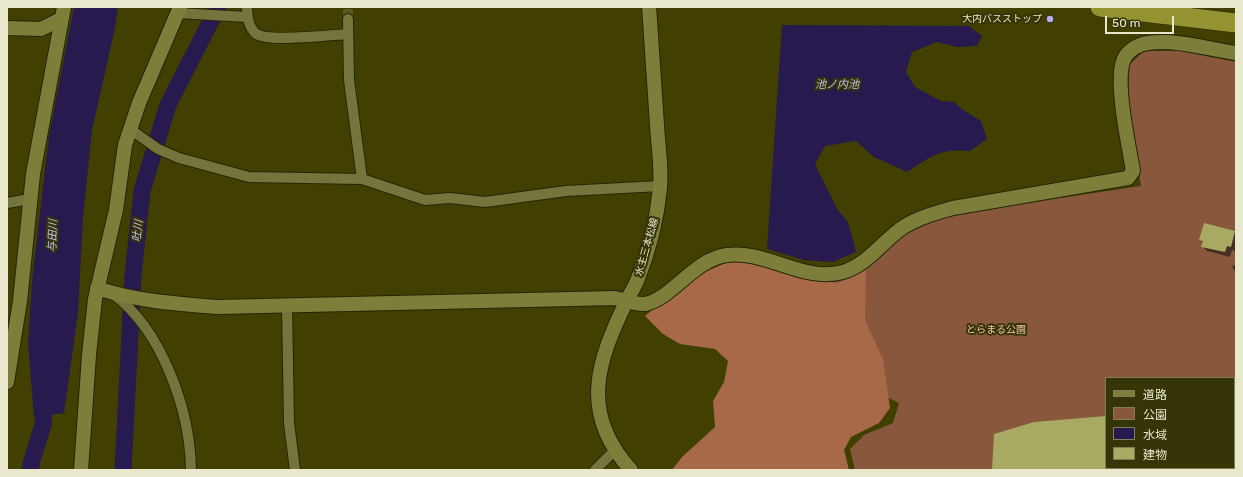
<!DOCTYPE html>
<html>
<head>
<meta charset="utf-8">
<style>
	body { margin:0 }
	#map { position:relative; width:1243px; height:477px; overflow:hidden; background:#414000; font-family:Rubik,"Noto Sans JP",sans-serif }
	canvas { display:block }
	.frame { position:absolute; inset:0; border:8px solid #e8e9cc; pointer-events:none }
	.legend { position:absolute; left:1105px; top:377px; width:130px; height:92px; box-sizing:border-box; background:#353508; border:1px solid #7d7d56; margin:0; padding:5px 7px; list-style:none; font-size:12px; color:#e8e9cc }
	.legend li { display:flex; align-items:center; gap:8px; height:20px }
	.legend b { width:20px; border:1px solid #7d7d56 }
	.scale { position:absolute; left:1105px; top:16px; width:69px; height:18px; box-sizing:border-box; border:2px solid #e8e9cc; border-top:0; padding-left:5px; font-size:12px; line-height:14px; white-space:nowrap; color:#e8e9cc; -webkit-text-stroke:3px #353508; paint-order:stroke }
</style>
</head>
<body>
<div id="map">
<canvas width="1243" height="477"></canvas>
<div class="frame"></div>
<ul class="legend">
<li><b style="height:5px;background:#7d7e39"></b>道路</li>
<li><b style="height:11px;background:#88573c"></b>公園</li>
<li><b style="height:11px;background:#261a4f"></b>水域</li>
<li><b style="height:11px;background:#a8a963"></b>建物</li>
</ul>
<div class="scale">50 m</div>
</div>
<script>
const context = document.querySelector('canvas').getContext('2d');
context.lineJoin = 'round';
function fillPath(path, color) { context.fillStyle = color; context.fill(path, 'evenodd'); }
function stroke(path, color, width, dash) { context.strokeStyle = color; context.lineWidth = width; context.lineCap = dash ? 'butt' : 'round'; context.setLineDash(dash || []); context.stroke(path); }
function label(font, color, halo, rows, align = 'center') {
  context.font = font + ' Rubik,"Noto Sans JP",sans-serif'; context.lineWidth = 4; context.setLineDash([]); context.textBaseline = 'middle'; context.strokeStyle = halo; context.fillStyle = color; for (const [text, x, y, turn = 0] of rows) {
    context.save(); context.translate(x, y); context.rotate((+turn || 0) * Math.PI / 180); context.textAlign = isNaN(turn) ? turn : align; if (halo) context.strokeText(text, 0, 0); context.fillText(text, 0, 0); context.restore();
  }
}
fillPath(new Path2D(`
	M1144 51H1179L1236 62V470H855L850 449 864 435 893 423 899 403 869 388 824 284 858 271 900 237 929 220 980 210 1141 186 1129 109V73L1130 64ZM1106 378H1234V468H1106Z`), '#88573c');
fillPath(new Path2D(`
	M744 261 768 268 838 283 866 270 865 320 883 359 890 408 879 423 851 437 844 450 849 470H672L682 457 715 427 713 401 724 382 728 361 715 349 680 344 663 334 645 316 690 279 725 263Z`), '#a76947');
fillPath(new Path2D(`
	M74 7H118L115 28 92 130 83 218 78 313 64 413 34 417 28 343 32 281 49 136Z
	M782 25 969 26 982 36 977 46 957 47 937 42 912 52 906 72 915 87 941 101 954 102 963 110 981 121 987 139 970 151C941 148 931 156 907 172L874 157 856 141 825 146 815 164 837 209 848 222 856 252 833 262 804 260 767 249Z`), '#261a4f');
fillPath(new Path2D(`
	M1234 232 1236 233V248L1235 251 1232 250 1230 257 1207 251 1202 246 1203 242 1201 240Z
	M1236 265V274L1232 266Z
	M1106 417V468H1132V470H993Z`), '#0007');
stroke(new Path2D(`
	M30 470 32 460 43 425 45 394
	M123 470 133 275 142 191 168 105 218 7`), '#261a4f', 17);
fillPath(new Path2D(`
	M1204 223 1235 231 1231 247 1227 246 1225 252 1201 247 1203 241 1199 240Z
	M1106 416V468H1127V470H992L994 434 1034 422Z`), '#a8a963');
stroke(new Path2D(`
	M348 19V7`), '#5a591f', 10, [10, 5]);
const street = new Path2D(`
	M247 7C247 16 248 26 255 33 266 43 330 35 348 34
	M177 13 247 17
	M348 19 349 80 362 179
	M130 129 158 149 179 158 249 177 362 179 425 200 450 198 485 202 566 191 660 186
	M7 203 30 199
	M113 294C162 330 190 410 191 470
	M287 306 289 423 295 470
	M595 470 616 449`);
const secondary = new Path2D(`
	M7 28 41 29 61 19
	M97 288C135 301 178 304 217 307L615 298C624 300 636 305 645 304 672 299 694 259 727 255 767 250 803 283 843 272 867 265 882 242 902 228 917 218 935 213 953 208L1128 178 1133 171C1129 146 1114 80 1124 59 1128 50 1139 44 1148 43 1176 39 1208 49 1236 53
	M7 382 20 301 33 174 64 7
	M81 470 89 355 95 299 116 210 125 145 139 103 180 7
	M631 470C579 413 597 362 627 300 630 294 634 288 637 281 649 251 657 220 660 188 662 167 658 145 657 125 654 85 652 46 649 7`);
const highway = new Path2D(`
	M1100 7 1236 23`);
stroke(street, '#262608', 12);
stroke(secondary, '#262608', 16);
stroke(highway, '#262608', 20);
stroke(street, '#74753c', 10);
stroke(secondary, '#7d7e39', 14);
stroke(highway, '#939332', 19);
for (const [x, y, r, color] of [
	[1050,19,4,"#b5acf8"]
]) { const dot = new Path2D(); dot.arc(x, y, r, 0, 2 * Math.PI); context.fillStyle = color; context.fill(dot); stroke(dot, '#353508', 1.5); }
label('10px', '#e8e9cc', '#353508', [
	["大内バスストップ",1042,19]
], 'right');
label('10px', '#e8e9cc', '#353508', [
	["水主三本松線",647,247,-74]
]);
label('10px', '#fdc7aa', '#353508', [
	["とらまる公園",996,330]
]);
label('italic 11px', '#c4bef3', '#353508', [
	["池ノ内池",837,85],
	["吐川",138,231,-84],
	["与田川",53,236,-88]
]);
</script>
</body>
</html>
